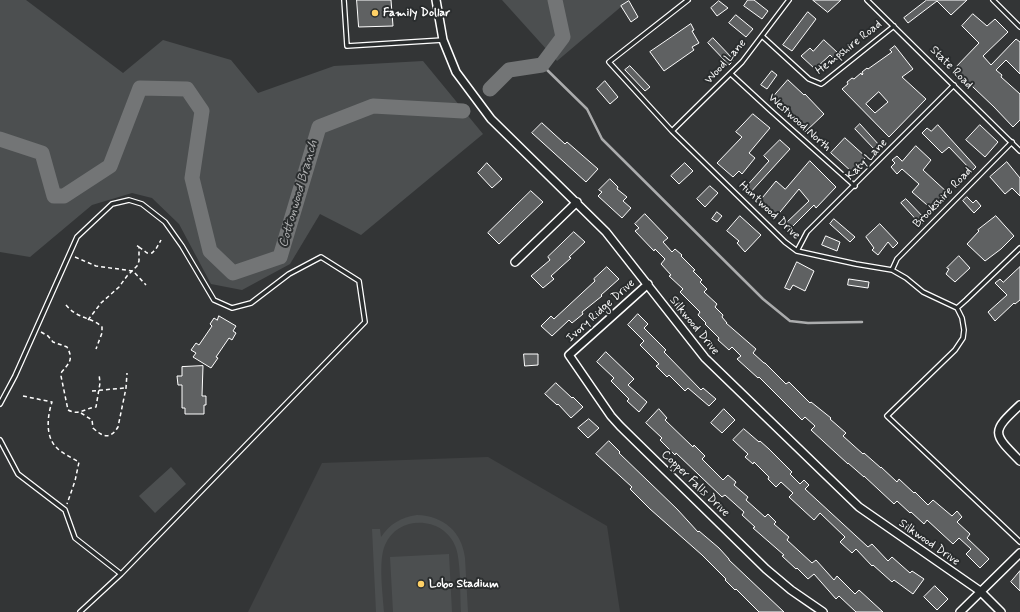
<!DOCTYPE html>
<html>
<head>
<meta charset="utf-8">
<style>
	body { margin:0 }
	canvas { display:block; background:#333536 }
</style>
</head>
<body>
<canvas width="1020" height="612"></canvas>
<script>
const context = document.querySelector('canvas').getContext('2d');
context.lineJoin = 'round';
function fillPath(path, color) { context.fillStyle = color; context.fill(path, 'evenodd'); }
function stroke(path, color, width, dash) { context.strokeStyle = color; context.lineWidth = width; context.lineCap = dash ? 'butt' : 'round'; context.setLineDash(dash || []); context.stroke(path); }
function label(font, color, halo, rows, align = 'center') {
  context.font = font + ' Mynerve,sans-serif'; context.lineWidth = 4; context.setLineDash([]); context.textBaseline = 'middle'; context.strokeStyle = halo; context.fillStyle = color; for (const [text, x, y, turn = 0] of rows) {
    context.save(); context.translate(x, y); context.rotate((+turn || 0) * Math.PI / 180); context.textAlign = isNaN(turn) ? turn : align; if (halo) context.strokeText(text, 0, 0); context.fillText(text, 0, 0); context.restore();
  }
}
fillPath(new Path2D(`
	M488 457 607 526 620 612H248L322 463Z`), '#404243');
fillPath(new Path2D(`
	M0 0H26L123 73 163 40 231 60 258 93 334 66 423 61 483 134 361 235 320 214 290 264 242 290 211 284 179 224 152 198 132 193 92 205 30 257 0 252Z
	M502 0H629L557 61Z
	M171 467 186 484 155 513 139 496Z
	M417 515C444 516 462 532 465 558L468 612H461C460 595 461 563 456 548 445 516 398 514 385 545 378 561 383 595 384 612H376L372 529H380L381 537C390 524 401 517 417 515Z
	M449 554 452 612H393L390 557Z`), '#4c4f50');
stroke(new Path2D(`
	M542 65 587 109 602 139 763 299 790 321 808 323 862 322`), '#abacad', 2.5);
stroke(new Path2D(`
	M490 89 509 70 542 65 563 37 555 0
	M0 139 42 153 54 196H64L110 166 140 88 187 89 202 111 192 178 210 251 233 273 280 257 319 127 373 106 463 111`), '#737576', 15);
const building = new Path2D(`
	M357 0H391L393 26 359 27Z
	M748 0H754L768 11 762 19 744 6Z
	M813 0H841L828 12Z
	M927 0H967L951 15 937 1 908 23 904 18Z
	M629 1 638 17 631 22 621 6Z
	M719 1 728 8 717 16 711 8Z
	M808 12 816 19 792 51 783 45Z
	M973 14 987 26 995 19 1008 32 983 56 991 65 1016 39 1020 42V74L1006 60 996 70 1002 75 1001 77 1020 94V120L1013 127 994 107 954 69 979 43 962 26Z
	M736 15 753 29 746 37 729 23Z
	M691 24 694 30 692 31 699 43 692 47 694 50 664 71 650 52Z
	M713 38 734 60 729 65 708 43Z
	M824 40 838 53 833 58 830 55 815 69 801 56 810 48 813 51Z
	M895 46 913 69 902 77 926 99 889 137 842 89 848 84 847 82 852 78 854 79 861 73 862 75 863 74 862 72 867 68 868 69 892 52 890 50ZM879 92 888 102 875 113 866 104Z
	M630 66 650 87 645 91 625 70Z
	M772 71 777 75 767 89 761 85Z
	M788 80 804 95 805 94 824 114 805 132 785 113 789 110 774 96Z
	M605 81 618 97 610 104 597 89Z
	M753 114 770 128 749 153 755 158 742 174 739 171 733 177 717 163 742 137 736 132Z
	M542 123 565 144 567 142 598 169 586 182 532 133Z
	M860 124 880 146 875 150 855 129Z
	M938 125 976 167 972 171 949 147 942 153 922 133 927 128 931 131Z
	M980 125 998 142 985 157 966 140Z
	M845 138 866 157 852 172 831 153Z
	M780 140 790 149 749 194 744 189 769 161 764 156Z
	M916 146 931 160 923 170 949 194 934 211 912 192 919 184 902 169 897 174 891 167 895 163 892 160 897 156 902 161Z
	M810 161 836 187 816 208 814 205 789 230 784 225 809 201 799 189 776 217 758 203 776 181 785 189Z
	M1007 162 1020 178V196L1012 188 1005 194 990 177Z
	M487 163 502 179 492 188 478 173Z
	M685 163 693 171 679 184 671 176Z
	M610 179 618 187 617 189 627 197 623 201 631 208 622 218 598 196 602 192 599 190Z
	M710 186 718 193 705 207 697 199Z
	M531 191 543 202 499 244 488 233Z
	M967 197 973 203 976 200 981 206 974 213 963 201Z
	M906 199 926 220 921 225 901 203Z
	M717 212 722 216 717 222 712 219Z
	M645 214 668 238 663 242 672 252 675 249 682 255 681 256 695 270 693 271 702 280 700 282 707 289 704 292 717 304 715 307 723 315 722 317 727 323H726L756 349 753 353 764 363H765L786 384 789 382 810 403 811 402 831 418 830 419 846 433 843 436 863 454 864 453 881 468V467L897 482 899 479 914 493 915 492 928 505 933 500 952 516 957 511 962 517 957 522 970 534 967 538 989 559 980 568 966 554 971 549 959 538 953 544 927 520 924 524 911 512 910 513 897 501 894 504 864 476V477L848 463V464L811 430 815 426 805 417 802 420 759 377 758 378 737 359 741 356 732 347 729 350 718 340 719 338 705 324 706 323 698 315 700 312 680 292 683 289 669 276 671 275 661 264 665 259 655 249 654 251 635 231 639 228 635 224Z
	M740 216 761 235 745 252 737 243 739 241 727 231Z
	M996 216 1014 236 1001 249 985 261 967 244 979 231 978 230Z
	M834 219 855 237 850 242 830 224Z
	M880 224 898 243 893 248 888 242 878 255 872 250 874 248 866 237Z
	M574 232 585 242 569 257 571 258 551 276 554 279 543 288 531 276 550 260 548 257Z
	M826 236 840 242 837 251 822 245Z
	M959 256 970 268 955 282 946 274 949 269 947 268Z
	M797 262 814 271 805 291 793 285 790 290 785 288Z
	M607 267 619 279 601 295 602 296 582 312 583 314 572 323 569 320 552 336 541 326 551 316 554 319 595 281 594 279Z
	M1020 267V300L1015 304 1014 303 995 321 988 312 1007 295 995 283 1000 279 1003 282Z
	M849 279 869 282 868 288 848 285Z
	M638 314 648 324 644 328 666 350 664 352 701 390 703 388 716 399 709 406 688 388 685 391 669 375 667 377 656 366 659 364 640 345 644 341 628 325Z
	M219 316 236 326 233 331 236 333 232 340 229 338 216 357 218 358 211 368 193 357 196 353 191 350 196 343 199 345 212 326 210 324 214 318 217 320Z
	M606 352 634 379 628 385 647 402 639 412 627 401 629 399 611 381 614 378 597 362Z
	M524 354H538V365L525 366Z
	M203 366 202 396H206V405H204V414H185V408H182V385H178L177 376H182V367Z
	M556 383 572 398 573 397 583 407 571 418 558 404 557 405 545 394Z
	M659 409 667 418 665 420 693 447 694 445 705 456 702 459 723 480 728 475 736 482 734 485 748 497 746 500 765 517 768 514 776 522 774 524 789 537 787 540 812 563 816 560 834 580 837 576 855 594 859 590 883 612H856L839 596 836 599 814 574 808 579 797 568 796 569 782 556 784 555 753 528 755 527 742 515 744 512 725 495 722 497 676 453 675 455 660 440 662 438 646 423Z
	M724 409 735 420 722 433 711 423Z
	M589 419 599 428 588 438 578 428Z
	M744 429 759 442 760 441 769 449 792 472 790 474 800 484 804 480 809 485 805 489 868 547 872 544 888 561 892 557 910 573 912 571 924 579 913 594 894 580 892 582 873 565 872 566 856 549 852 553 840 542 845 537 820 513 814 520 789 497 793 493 781 482 776 487 768 479 769 477 754 462 753 464 745 457 748 454 733 440Z
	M609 441 620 452 619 453 677 509 698 532 699 531 719 548 729 559V560L784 612H759L736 589 735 590 725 580 726 579 702 555 650 509 630 489 632 487 596 454Z
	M1020 571V591L1011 582Z
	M935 586 948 599 937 610 924 597Z`);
fillPath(building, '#5f6162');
stroke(building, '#fff', 1);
const service = new Path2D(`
	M344 0 347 46 443 40
	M688 0 609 62 672 131 785 242 797 251 856 264 892 270 906 278 923 292 957 308 962 318 964 330 963 338 955 350 887 416 1020 542
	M867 0 1020 151
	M993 0 1020 27
	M762 36 809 79 821 84 824 82 894 26
	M731 74 770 110 855 186
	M672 131 742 62 789 0
	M797 251 807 232 954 85
	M892 270 897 259 1012 142
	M957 308 966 300 1020 248
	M0 404 15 376 77 237 112 204 129 200 142 204 165 222 182 246 214 300 232 308 251 303 289 274 321 257 359 281 365 322 121 574 80 612
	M0 440 18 474 65 510 75 538 121 574`);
const minor = new Path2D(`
	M436 0 443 40 456 72 491 119 606 232 705 358 859 507 980 591 1001 612
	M515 262 577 202
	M648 284 569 355 611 416 620 426 766 569 791 590 823 612
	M1020 405C991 432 992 433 1020 461
	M960 612 1020 553`);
stroke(service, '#fff', 6);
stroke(minor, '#fff', 10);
stroke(new Path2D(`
	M139 247 147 253H152L156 249 161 240
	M75 257 96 266 133 271 146 285
	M66 305C77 319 92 317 102 327V333L96 349
	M88 320 101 303 119 287 127 276 137 266 139 261V247L136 245
	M41 332 48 336 53 342 67 347C74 360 69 363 61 373V376L68 410C79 416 85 408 96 407L100 383 99 374
	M92 391 125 388
	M23 396 52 402C47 417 45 438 58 449 64 454 72 458 79 462L75 481 67 504
	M81 413 92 420 93 428C103 437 110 440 118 427L126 388 127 373`), '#fff', 1.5, [4, 3]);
stroke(service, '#2a2d2e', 3.5);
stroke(minor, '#2a2d2e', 7);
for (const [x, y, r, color] of [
	[375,13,4,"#ffd166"],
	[421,584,4,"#ffd166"]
]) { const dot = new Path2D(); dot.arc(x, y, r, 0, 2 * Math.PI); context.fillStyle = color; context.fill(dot); stroke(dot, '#2a2d2e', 1.5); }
label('bold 12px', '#fff', '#2a2d2e', [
	["Family Dollar",383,13],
	["Lobo Stadium",429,584]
], 'left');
label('12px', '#fff', '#2a2d2e', [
	["Hempshire Road",849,48,-38],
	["Wood Lane",726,62,-48],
	["State Road",951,68,45],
	["Westwood North",799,123,42],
	["Katy Lane",867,160,-45],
	["Brookshire Road",943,198,-46],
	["Huntwood Drive",769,211,43],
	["Ivory Ridge Drive",601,311,-42],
	["Silkwood Drive",694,326,51],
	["Copper Falls Drive",695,484,44],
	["Silkwood Drive",929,543,35]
]);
label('italic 13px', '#b2b3b4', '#2a2d2e', [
	["Cottonwood Branch",299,194,-74]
]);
</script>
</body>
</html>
